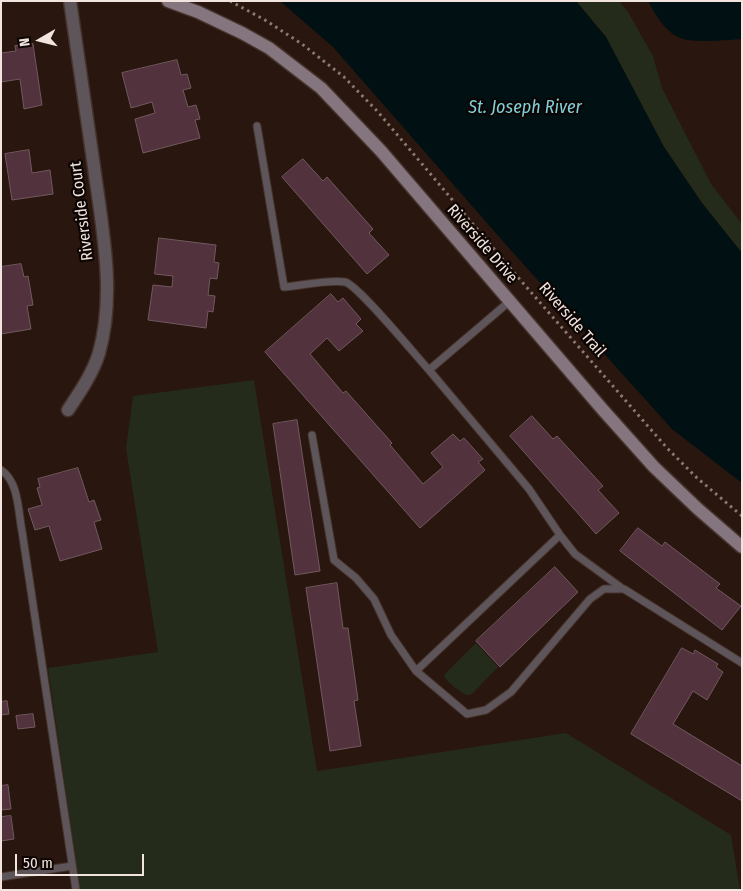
<!DOCTYPE html>
<html>
<head>
<meta charset="utf-8">
<style>
	body { margin:0 }
	#map { position:relative; width:743px; height:891px; overflow:hidden; background:#29160e; font-family:"Fira Sans Condensed",sans-serif }
	canvas { display:block }
	.frame { position:absolute; inset:0; border:2px solid #f2e5df; pointer-events:none }
	.north { position:absolute; left:15px; top:15px; width:50px; height:50px; -webkit-text-stroke:4px #0c0503; paint-order:stroke; rotate:262deg; font-size:14px; font-weight:700; line-height:20px; text-align:center; color:#f2e5df }
	.north::after { content:''; display:block; margin:auto; width:18px; height:22px; background:#f2e5df; clip-path:polygon(50% 0,100% 100%,50% 72%,0 100%) }
	.scale { position:absolute; left:15px; top:854px; width:129px; height:22px; box-sizing:border-box; border:2px solid #f2e5df; border-top:0; padding-left:6px; font-size:15px; line-height:18px; white-space:nowrap; color:#f2e5df; -webkit-text-stroke:4px #0c0503; paint-order:stroke }
</style>
</head>
<body>
<div id="map">
<canvas width="743" height="891"></canvas>
<div class="frame"></div>
<div class="north">N</div>
<div class="scale">50 m</div>
</div>
<script>
const context = document.querySelector('canvas').getContext('2d');
context.lineJoin = 'round';
function fillPath(path, color) { context.fillStyle = color; context.fill(path, 'evenodd'); }
function stroke(path, color, width, dash) { context.strokeStyle = color; context.lineWidth = width; context.lineCap = dash ? 'butt' : 'round'; context.setLineDash(dash || []); context.stroke(path); }
function label(font, color, halo, rows, align = 'center') {
  context.font = font + ' "Fira Sans Condensed",sans-serif'; context.lineWidth = 4.5; context.setLineDash([]); context.textBaseline = 'middle'; context.strokeStyle = halo; context.fillStyle = color; for (const [text, x, y, turn = 0] of rows) {
    context.save(); context.translate(x, y); context.rotate((+turn || 0) * Math.PI / 180); context.textAlign = isNaN(turn) ? turn : align; if (halo) context.strokeText(text, 0, 0); context.fillText(text, 0, 0); context.restore();
  }
}
fillPath(new Path2D(`
	M576 1H619L628 12 653 56 662 88 711 184 742 224V253L702 203 664 147 606 37Z
	M254 380 317 771 566 733 731 835 740 890H80L48 668 158 652 126 448 133 396Z
	M476 643 498 667 472 694 466 695C458 690 448 684 444 675Z`), '#242b1a');
fillPath(new Path2D(`
	M280 1H576L606 37 664 147 702 203 742 253V483L672 429 508 247 333 47Z
	M648 1H742V39C726 40 692 44 678 37 665 31 655 14 648 1Z`), '#001013');
const building = new Path2D(`
	M33 44 42 105 24 109 20 79 1 82V53L16 51 15 46Z
	M177 60 181 75 187 74 191 88 183 90 188 107 196 105 200 119 195 120 200 138 143 153 135 119 155 113 152 102 131 108 122 73Z
	M29 150 32 173 50 170 53 194 12 200 5 154Z
	M303 159 323 181 327 177 373 229 369 233 389 255 367 274 282 177Z
	M159 238 216 245 214 262 219 263 217 279 210 278 208 295 215 296 213 312 208 311 206 328 148 320 153 285 172 287 173 276 155 274Z
	M21 264 24 277 28 276 33 305 27 306 31 329 1 334V267Z
	M331 294 338 302 343 298 361 319 356 324 363 331 339 351 327 338 310 354 343 393 346 391 392 443 390 445 423 484 443 467 431 453 453 434 460 441 464 438 483 459 478 462 485 470 420 528 265 352Z
	M532 416 553 439 557 436 603 486 598 490 619 513 596 534 510 436Z
	M297 420 320 571 295 575 273 424Z
	M78 468 89 502 94 500 101 520 94 522 102 549 60 561 49 526 35 530 28 509 42 505 37 488 40 487 38 479Z
	M638 528 662 546 665 542 720 584 716 588 741 606 722 630 620 551Z
	M555 567 578 592 500 667 476 641Z
	M337 583 343 628H348L358 700 354 701 361 746 330 751 306 588Z
	M682 648 693 654 695 650 718 664 716 667 723 672 707 700 693 691 673 724 742 766V801L631 734Z
	M7 701 9 714 1 715V702Z
	M33 714 35 727 18 729 16 716Z
	M8 785 11 809 1 810V786Z
	M11 816 14 839 1 841V817Z`);
fillPath(building, '#52323d');
stroke(building, '#715960', 1);
const lane = new Path2D(`
	M257 126 284 287C300 286 330 279 345 282 358 285 416 356 429 370L510 301
	M312 435 334 560 356 578 374 599 391 635 416 671 560 535 529 489 429 370
	M1 470C19 482 18 511 22 531L76 890
	M560 535 575 554 623 589
	M416 671 467 714 486 710 511 692 590 599 604 589H624L742 663
	M1 877 72 866`);
const street = new Path2D(`
	M68 410C80 392 93 373 99 353 116 293 102 227 94 167 86 112 78 57 70 1`);
const secondary = new Path2D(`
	M168 1 198 12 242 33 269 48 321 88 381 151 603 410 654 467 698 509 742 547`);
stroke(lane, '#45332b', 9);
stroke(street, '#45332b', 15);
stroke(secondary, '#45332b', 15);
stroke(new Path2D(`
	M230 1 265 20 302 44 344 77 378 112 516 275 667 448 696 477 742 516`), '#8b7a73', 3, [2.5, 4]);
stroke(lane, '#5e555b', 7);
stroke(street, '#5e555b', 12);
stroke(secondary, '#84757f', 12);
label('16px', '#f2e5df', '#0c0503', [
	["Riverside Court",82,211,-97],
	["Riverside Drive",482,244,49],
	["Riverside Trail",572,320,49]
]);
label('italic 18px', '#80cfd9', '#0c0503', [
	["St. Joseph River",525,108]
]);
</script>
</body>
</html>
